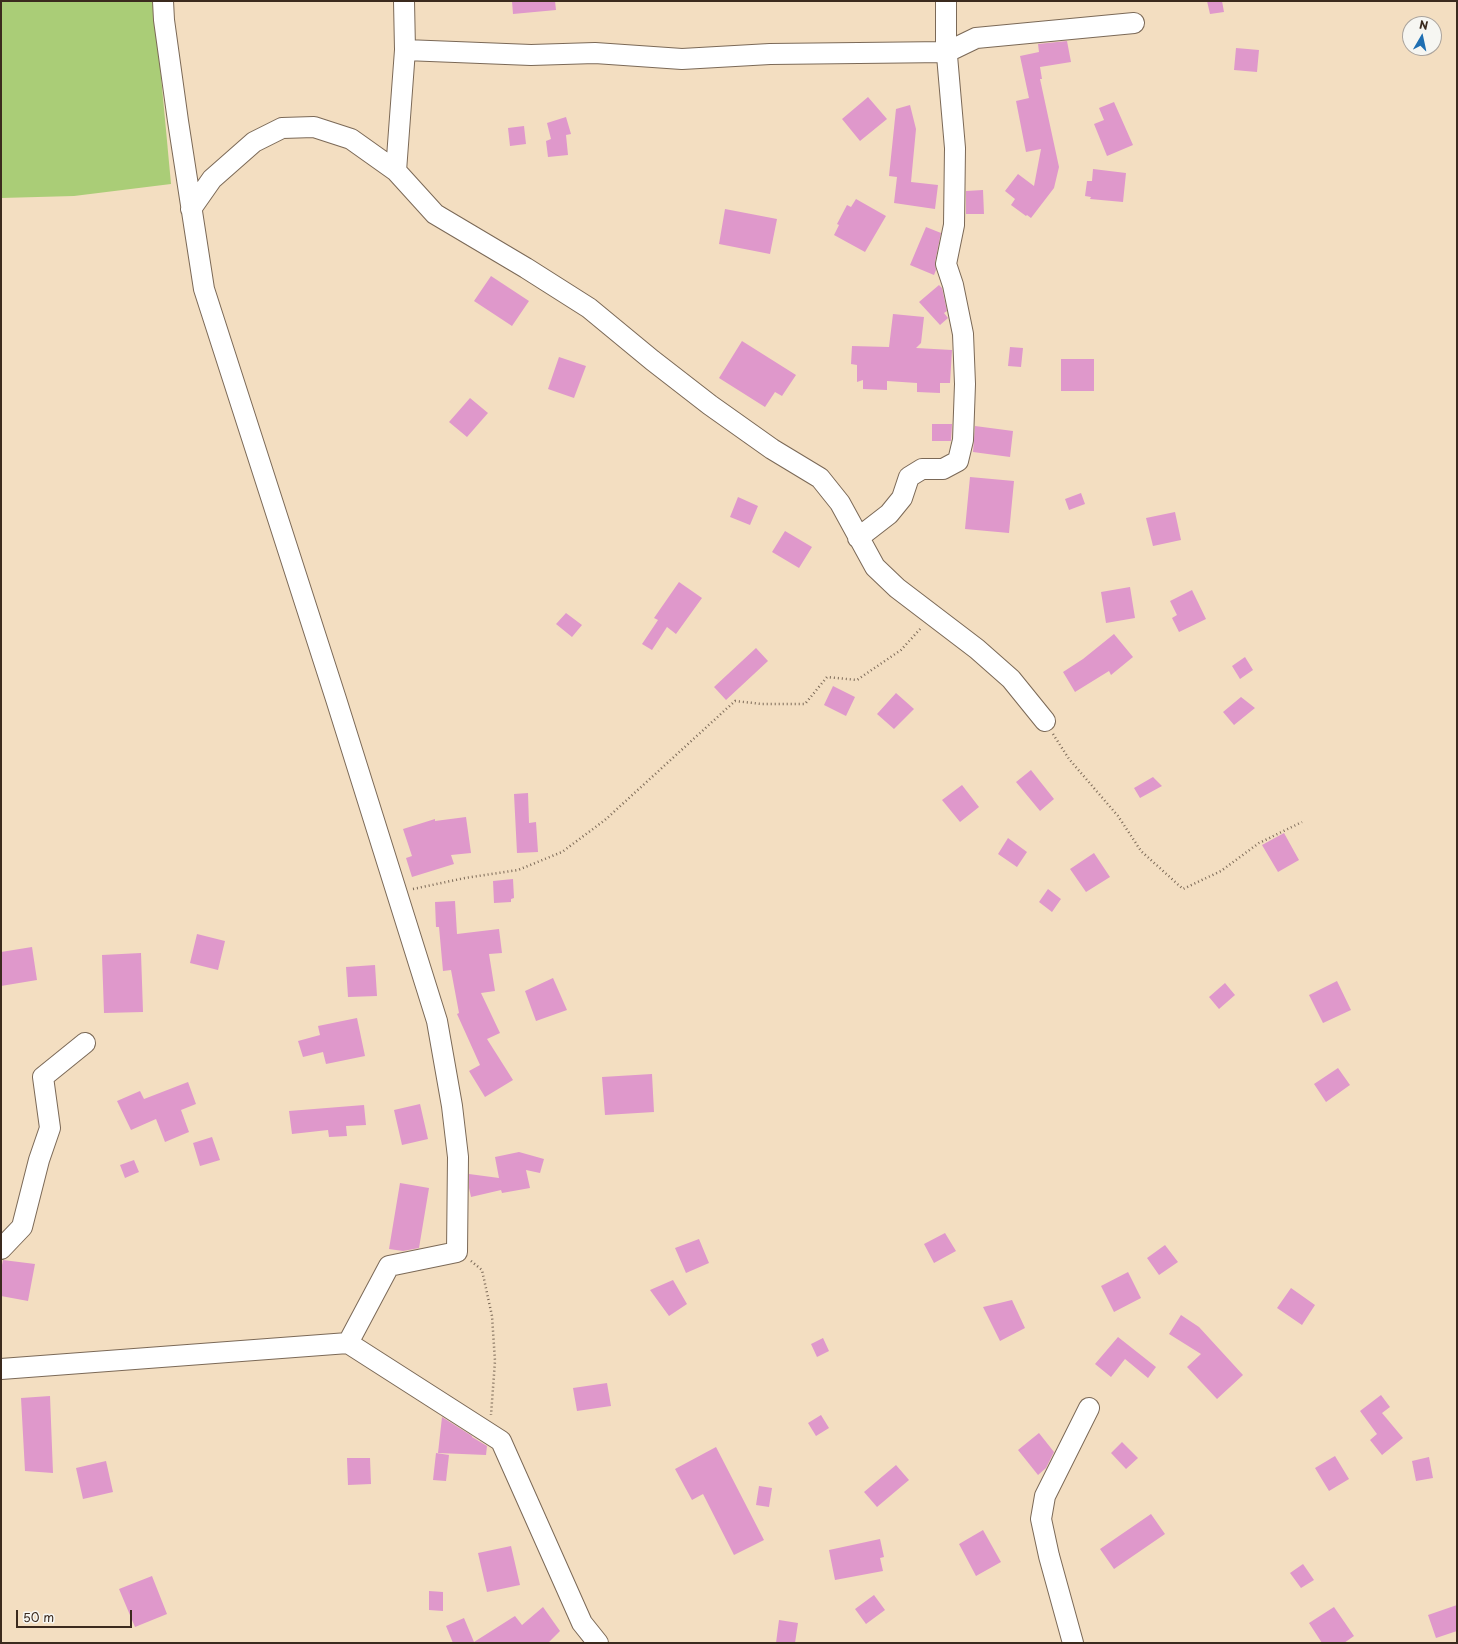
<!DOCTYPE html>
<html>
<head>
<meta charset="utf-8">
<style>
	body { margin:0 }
	#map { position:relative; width:1458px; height:1644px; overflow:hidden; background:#f3dec1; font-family:"Playpen Sans",sans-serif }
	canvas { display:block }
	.frame { position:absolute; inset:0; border:2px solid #3b2a1e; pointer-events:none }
	.north { position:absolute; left:1402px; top:16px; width:40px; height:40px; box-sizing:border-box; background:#f6f6f2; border:1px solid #aba49d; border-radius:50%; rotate:9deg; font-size:11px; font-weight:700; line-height:16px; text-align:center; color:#3b2a1e }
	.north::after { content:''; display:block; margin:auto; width:14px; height:18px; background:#1f6fb2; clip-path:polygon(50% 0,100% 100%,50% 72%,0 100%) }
	.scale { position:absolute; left:16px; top:1610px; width:116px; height:18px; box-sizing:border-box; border:2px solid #3b2a1e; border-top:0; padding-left:5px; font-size:12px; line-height:14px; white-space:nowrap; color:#3b2a1e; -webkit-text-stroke:3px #f6f6f2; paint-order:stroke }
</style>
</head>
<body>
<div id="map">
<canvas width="1458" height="1644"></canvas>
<div class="frame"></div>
<div class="north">N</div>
<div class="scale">50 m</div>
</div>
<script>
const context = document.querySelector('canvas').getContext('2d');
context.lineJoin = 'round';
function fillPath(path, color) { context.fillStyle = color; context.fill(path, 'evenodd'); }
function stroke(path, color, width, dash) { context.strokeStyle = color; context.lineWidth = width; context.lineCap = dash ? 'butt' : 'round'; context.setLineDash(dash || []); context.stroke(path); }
fillPath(new Path2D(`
	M1 1H154L171 184 74 196 1 198Z`), '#aacd77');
fillPath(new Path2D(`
	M512 1H555L556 10 513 14Z
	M1207 1H1222L1224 12 1210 14Z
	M1067 41 1071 62 1040 67 1042 79H1040L1059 167 1054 188 1031 218 1027 215 1026 216 1011 205 1015 199 1005 191 1018 174 1034 186 1041 149 1026 152 1016 101 1029 98 1020 56 1039 52 1038 44Z
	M1236 48 1259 50 1257 72 1234 70Z
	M868 97 887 119 860 141 842 119Z
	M1114 102 1133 145 1107 156 1094 124 1104 120 1099 108Z
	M910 105 916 129 911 182 938 185 935 209 894 203 897 177 889 176 896 109Z
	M566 117 571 134 566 135 568 155 548 157 546 141 551 139 547 123Z
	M524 126 526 144 510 146 508 128Z
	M1093 169 1126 173 1123 202 1090 199 1091 197 1085 196 1087 181H1092Z
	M983 190 984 214H966V191Z
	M856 199 886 216 865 252 834 235 839 225 837 224 847 205 851 207Z
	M725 209 777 219 770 254 719 244Z
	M926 227 941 233 935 262 936 270 934 275 910 265Z
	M491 276 529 301 512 326 474 301Z
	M939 285 942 288 947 311 944 313 948 318 940 325 919 302Z
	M893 314 924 317 921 343 916 348 952 350 950 383H940V393L917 392V383L887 381V390L863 389V380L857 382V365L851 364 852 346 889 347Z
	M742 341 796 375 782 396 775 392 765 407 719 378Z
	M1010 347 1023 348 1021 367 1008 366Z
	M559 357 586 366 574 398 548 389Z
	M1061 359H1094V391H1061Z
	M470 398 488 413 467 437 449 422Z
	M932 424H952L951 441H932Z
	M975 426 1013 431 1010 457 973 452Z
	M970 477 1014 481 1009 533 965 529Z
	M1081 493 1085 504 1069 510 1065 499Z
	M738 497 758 506 750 525 730 517Z
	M1175 512 1181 540 1153 546 1146 518Z
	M785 531 812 547 799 568 772 552Z
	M679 582 702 598 676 634 667 627 652 650 642 644 658 620 654 618Z
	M1130 587 1135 618 1106 623 1101 592Z
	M1192 590 1206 619 1179 632 1172 618 1177 615 1170 601Z
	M566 613 582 625 572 637 556 624Z
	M1114 634 1133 657 1111 675 1109 671 1075 692 1063 672 1083 659Z
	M756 648 768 661 726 700 714 687Z
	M1245 657 1253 670 1240 679 1232 666Z
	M833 686 855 697 846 716 824 705Z
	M896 693 914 709 894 729 877 714Z
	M1241 697 1255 708 1234 725 1223 712Z
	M1031 770 1054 799 1040 811 1016 782Z
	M1153 777 1162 786 1140 798 1134 788Z
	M962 785 979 807 960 822 942 800Z
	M528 793 529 823 536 822 538 852 517 853 514 794Z
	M466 817 471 853 451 855 454 864 412 877 406 858 412 856 403 829 435 819V821Z
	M1284 833 1299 860 1278 872 1262 845Z
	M1008 838 1027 852 1017 867 998 854Z
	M1094 853 1110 877 1086 892 1070 869Z
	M513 879 514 898 511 899V902L494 903 493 881Z
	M1048 889 1061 899 1052 912 1039 902Z
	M455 901 457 934 499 929 502 953 489 954 495 991 481 993 500 1033 487 1039 513 1080 485 1097 469 1071 480 1065 457 1014 459 1013 451 970 443 971 439 927H436L435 902Z
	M197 934 225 941 218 970 190 963Z
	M32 947 37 980 1 986V952Z
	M141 953 143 1012 104 1013 102 955Z
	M375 965 377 996 348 997 346 967Z
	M553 978 567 1010 536 1021 525 991Z
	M1337 981 1351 1010 1323 1023 1309 995Z
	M1225 983 1235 995 1219 1009 1209 997Z
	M357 1018 365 1056 326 1064 323 1052 303 1057 298 1041 320 1035 318 1026Z
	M1338 1068 1350 1085 1326 1102 1314 1084Z
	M652 1074 654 1112 605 1115 602 1077Z
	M188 1082 196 1104 181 1110 189 1132 165 1142 156 1119 131 1130 117 1101 140 1091 144 1099Z
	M420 1104 428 1139 402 1145 394 1110Z
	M364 1105 366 1125 346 1126 347 1136 329 1137 328 1130 292 1134 289 1111Z
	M212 1137 220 1160 200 1166 193 1143Z
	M519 1152 544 1159 540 1173 526 1170 530 1188 502 1193 501 1190 471 1197 469 1188V1174L499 1178 495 1157Z
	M134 1160 139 1172 125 1178 120 1165Z
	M400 1183 429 1188 419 1248 403 1251 389 1249Z
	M945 1233 956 1251 934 1263 924 1244Z
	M699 1239 709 1263 686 1273 675 1248Z
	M1165 1245 1178 1262 1159 1275 1147 1258Z
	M3 1260 35 1264 28 1301 1 1296V1270Z
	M1128 1272 1141 1298 1114 1312 1101 1286Z
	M673 1280 687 1304 669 1316 650 1290Z
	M1291 1288 1315 1305 1302 1325 1277 1308Z
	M1012 1300 1025 1328 1000 1341 983 1307Z
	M1181 1315 1199 1327 1243 1375 1217 1399 1187 1367 1201 1354 1169 1334Z
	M1118 1337 1156 1367 1148 1378 1125 1359 1111 1377 1095 1364Z
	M823 1338 829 1351 817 1357 811 1344Z
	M607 1383 611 1406 577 1411 573 1388Z
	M1381 1395 1390 1407 1382 1413 1403 1438 1382 1455 1370 1440 1377 1434 1360 1411Z
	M50 1396 53 1473 25 1471 21 1398Z
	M821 1415 829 1428 816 1436 808 1423Z
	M442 1417 472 1436V1437L487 1446 486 1455 438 1453Z
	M1039 1433 1054 1452 1046 1468 1038 1475 1018 1450Z
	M1122 1442 1138 1458 1126 1469 1111 1453Z
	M716 1447 764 1540 734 1555 703 1494 692 1500 675 1469Z
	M436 1453 449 1455 446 1481 433 1480Z
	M1335 1456 1349 1479 1329 1491 1315 1468Z
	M1429 1457 1433 1478 1416 1481 1412 1461Z
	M347 1458H370L371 1484 348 1485Z
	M106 1461 113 1492 83 1499 76 1468Z
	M896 1465 909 1480 877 1507 864 1492Z
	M759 1486 772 1488 769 1507 756 1505Z
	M1151 1514 1165 1534 1114 1569 1100 1549Z
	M983 1530 1001 1562 976 1576 959 1544Z
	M880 1539 884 1557 880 1558 883 1571 835 1580 829 1550Z
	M511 1546 520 1585 487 1592 478 1553Z
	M1303 1564 1314 1580 1301 1588 1290 1573Z
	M152 1576 167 1614 135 1627 119 1589Z
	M429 1591 443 1592V1611L429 1610Z
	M874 1595 885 1610 866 1624 855 1609Z
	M1457 1605V1631L1436 1638 1428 1615Z
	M543 1607 560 1631 548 1643H453L446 1626 464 1618 474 1642 515 1616 522 1625Z
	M1334 1607 1354 1636 1344 1643H1322L1309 1623Z
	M779 1620 798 1623 795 1643H776Z`), '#df98cb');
const minor = new Path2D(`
	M163 1 164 20 178 121 204 289 336 699 437 1021 452 1106 458 1157 457 1252 389 1266 348 1343
	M405 50 531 55 595 53 682 59 770 54 947 52 976 38 1134 23
	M396 171 405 50 404 1
	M191 209 212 179 254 142 282 128 314 127 351 139 396 171 435 214 526 268 589 308 652 360 710 405 772 449 820 478 840 503 875 567 897 588 977 649 1011 679 1045 721
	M858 538 889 514 902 498 909 477 922 469H943L958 461 963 440 965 384 963 334 953 285 946 264 954 225 955 148 946 44V1
	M1 1249 22 1227 39 1160 50 1128 43 1077 85 1043
	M1 1369 348 1343 501 1441 582 1623 598 1643
	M1073 1643 1049 1556 1041 1519 1045 1496 1089 1408`);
stroke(minor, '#7b6957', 22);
stroke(new Path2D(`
	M1053 734 1069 759 1118 816 1141 851 1183 889 1221 871 1259 843 1302 822
	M413 889 465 878 518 870 562 852 605 820 735 701 762 704H805L827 677 857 680 901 650 922 627
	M471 1261 482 1270 492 1316 495 1361 491 1415`), '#7b6957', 2.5, [1, 3]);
stroke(minor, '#fff', 20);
</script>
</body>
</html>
